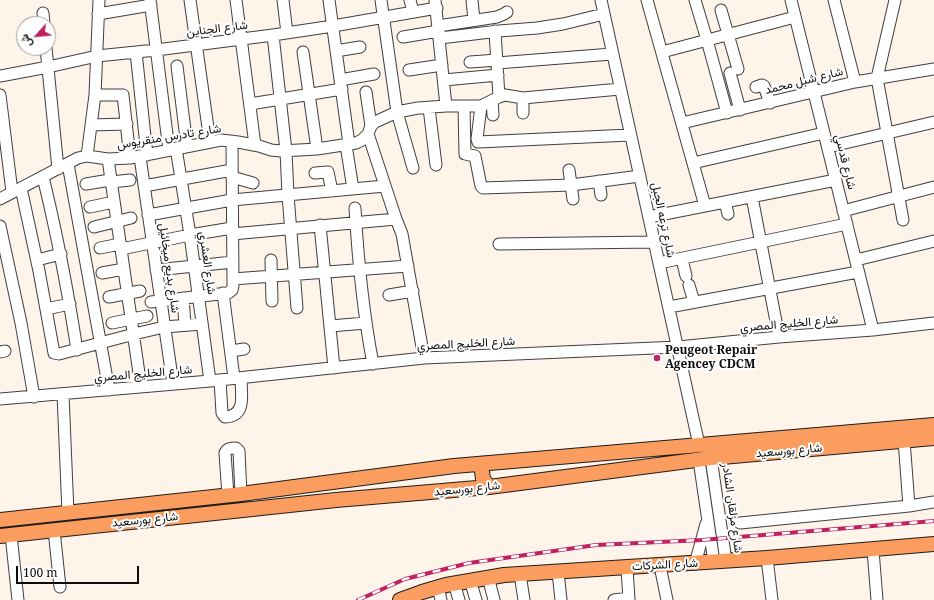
<!DOCTYPE html>
<html>
<head>
<meta charset="utf-8">
<style>
  body { margin:0 }
  #map { position:relative; width:934px; height:600px; overflow:hidden; background:#fff4ea; font-family:"Noto Serif",Vazirmatn,serif }
  canvas { display:block }
  .north { position:absolute; left:16px; top:16px; width:40px; height:40px; box-sizing:border-box; background:#fff; border:1px solid #9e9e9e; border-radius:50%; rotate:243deg; font-size:11px; font-weight:700; line-height:16px; text-align:center; color:#0c0c0c }
  .north::after { content:''; display:block; margin:auto; width:14px; height:18px; background:#be2261; clip-path:polygon(50% 0,100% 100%,50% 72%,0 100%) }
  .scale { position:absolute; left:16px; top:566px; width:123px; height:18px; box-sizing:border-box; border:2px solid #0c0c0c; border-top:0; padding-left:5px; font-size:12px; line-height:14px; white-space:nowrap; color:#0c0c0c; -webkit-text-stroke:3px #fff; paint-order:stroke }
</style>
</head>
<body>
<div id="map">
<canvas width="934" height="600"></canvas>
<div class="north">ش</div>
<div class="scale">100 m</div>
</div>
<script>
const ctx = document.querySelector('canvas').getContext('2d');
ctx.lineJoin = 'round';
function stroke(path, color, width, dash) {
  ctx.strokeStyle = color;
  ctx.lineWidth = width;
  ctx.lineCap = dash ? 'butt' : 'round';
  ctx.setLineDash(dash || []);
  ctx.stroke(path);
}
function drawText(font, color, halo, rows, align = 'center') {
  ctx.font = font + ' "Noto Serif",Vazirmatn,serif';
  ctx.lineWidth = 4;
  ctx.setLineDash([]);
  ctx.textBaseline = 'middle';
  ctx.strokeStyle = halo;
  ctx.fillStyle = color;
  for (const [text, x, y, turn = 0] of rows) {
    ctx.save();
    ctx.translate(x, y);
    ctx.rotate((+turn || 0) * Math.PI / 180);
    ctx.textAlign = isNaN(turn) ? turn : align;
    if (halo) ctx.strokeText(text, 0, 0);
    ctx.fillText(text, 0, 0);
    ctx.restore();
  }
}
const minor = new Path2D(`
  M150,0L169,150
  M190,0L210,142
  M236,0L255,145
  M283,0L287,33
  M329,0L349,144
  M381,0L397,112L413,168
  M410,0L413,12
  M435,0L446,106
  M472,0L474,20
  M601,0L699,445
  M647,0L705,206
  M695,0L707,40L727,113
  M791,0L873,330
  M834,0L855,82
  M895,0L877,78L903,220
  M721,10L738,69
  M43,13L44,24
  M98,14L151,5
  M438,26L497,17L504,14L507,12
  M495,31L499,97
  M273,35L286,151L288,195L297,308
  M403,37L439,31
  M440,38L499,31L537,28L563,24L604,14
  M46,48L58,169
  M336,51L360,47
  M136,52L147,155
  M303,52L317,149
  M662,52L795,17
  M470,62L497,60
  M497,63L612,54
  M177,66L187,146
  M409,70L442,65
  M730,73L740,110
  M0,76L48,67L97,56L156,50L273,35L333,26L437,8
  M340,80L374,74
  M444,80L498,75
  M756,87L762,85L764,86L770,103
  M366,92L371,126
  M0,95L12,192
  M95,95H123L130,158
  M523,98V113
  M492,101L493,115
  M250,104L342,89
  M464,106L465,154L475,156L481,186L483,188L571,185L640,176
  M481,106L477,139L478,142L630,135
  M429,108L436,165
  M682,123L855,82L934,69
  M91,125L127,124
  M368,134L396,219L402,234L424,358
  M346,145L353,189
  M828,147L934,122
  M176,148L190,235L210,381
  M87,156L95,95L99,0
  M140,157L173,384
  M108,159L141,387
  M693,163L824,133
  M68,164L109,390
  M569,170L573,199
  M315,173L328,172L332,191
  M43,177C57,234 68,292 77,350
  M232,177L253,183
  M599,181L601,195
  M111,182L130,180
  M86,184L110,180
  M144,186L232,170
  M21,188L39,271L54,353L59,354L134,334L164,327L202,324
  M752,197L779,337
  M0,199L78,158L87,156L108,159L130,158L221,140L238,142L259,146L271,150L281,151L317,149L356,143L362,140L368,134L371,126L375,122L397,112L418,108L446,106H481L499,97L505,95L523,98L620,89
  M725,202L728,214
  M90,207L114,202
  M355,208C358,260 363,312 373,364
  M843,211L934,187
  M148,215L232,200L385,186
  M649,217L836,180
  M320,225L334,368
  M0,226L21,323L34,397
  M94,227L131,218
  M232,234L396,219
  M499,244L654,242
  M100,248L120,244
  M121,249L190,235L232,228
  M682,259L686,276
  M37,260L61,254
  M271,260L272,301
  M856,260L934,241
  M659,263L847,224
  M156,270L233,262
  M102,273L124,269
  M233,279L408,266
  M689,285L694,302
  M223,293L234,378
  M389,295L413,291
  M109,297L140,291
  M183,298L185,325
  M151,302L228,293L232,290L233,286L232,141
  M669,307L858,272
  M46,309L70,304
  M112,323L147,316
  M330,326L366,323
  M231,351L244,349
  M0,352L5,351
  M220,380L222,413L225,417C247,416 241,394 241,378
  M63,394L68,513
  M0,399L210,381L424,358L678,347L779,337L873,330L934,323
  M904,440L909,506
  M711,458L726,561
  M699,460L714,562
  M228,496L225,453C227,448 231,448 236,448L239,451L241,494
  M740,523L909,506L934,502
  M54,530L60,587
  M11,535L18,600
  M873,550L877,600
  M767,558L772,600
  M695,564L706,524
  M660,566L667,600
  M627,568L629,600
  M558,572L561,600
  M520,574L524,600
  M488,577L494,600
  M470,580L476,600
  M454,583L459,600
  M438,587L441,600
  M614,600L629,598`);
const major = new Path2D(`
  M481,464L483,479L489,487
  M0,520L241,494L454,466L934,425
  M0,536L336,500L489,487L711,458L934,438
  M400,600L422,592L446,585L504,575L767,558L934,544`);
stroke(minor, '#3f3f3f', 13);
stroke(major, '#1d1d1d', 16);
stroke(minor, '#fff', 11);
stroke(major, '#fb9d5f', 14);
const rail = new Path2D(`
  M358,600L405,579L469,563L596,545L702,540L934,521`);
stroke(rail, '#be2261', 4);
stroke(rail, '#fff', 2.5, [8]);
for (const [x, y, r, color] of [
  [657,358,4,"#be2261"]
]) {
  const dot = new Path2D();
  dot.arc(x, y, r, 0, 2 * Math.PI);
  ctx.fillStyle = color;
  ctx.fill(dot);
  stroke(dot, '#fff', 1.5);
}
drawText('12px', '#0c0c0c', '#fff', [
  ["شارع الجناين",217,29,-7],
  ["شارع شبل محمد",804,81,-14],
  ["شارع تادرس منقريوس",169,137,-9],
  ["شارع قدسي",845,162,76],
  ["شارع ترعه الجبل",663,220,78],
  ["شارع العشري",207,263,82],
  ["شارع بديع ميخائيل",169,268,82],
  ["شارع الخليج المصري",789,324,-5],
  ["شارع الخليج المصري",466,344,-3],
  ["شارع الخليج المصري",143,374,-5],
  ["شارع بورسعيد",789,451,-5],
  ["شارع بورسعيد",467,489,-6],
  ["شارع مزلقان الشادر",732,508,82],
  ["شارع بورسعيد",145,520,-6],
  ["شارع الشركات",665,565,-3]
]);
drawText('bold 12px', '#0c0c0c', '#fff', [
  ["Peugeot Repair",665,351],
  ["Agencey CDCM",665,365]
], 'left');
</script>
</body>
</html>
